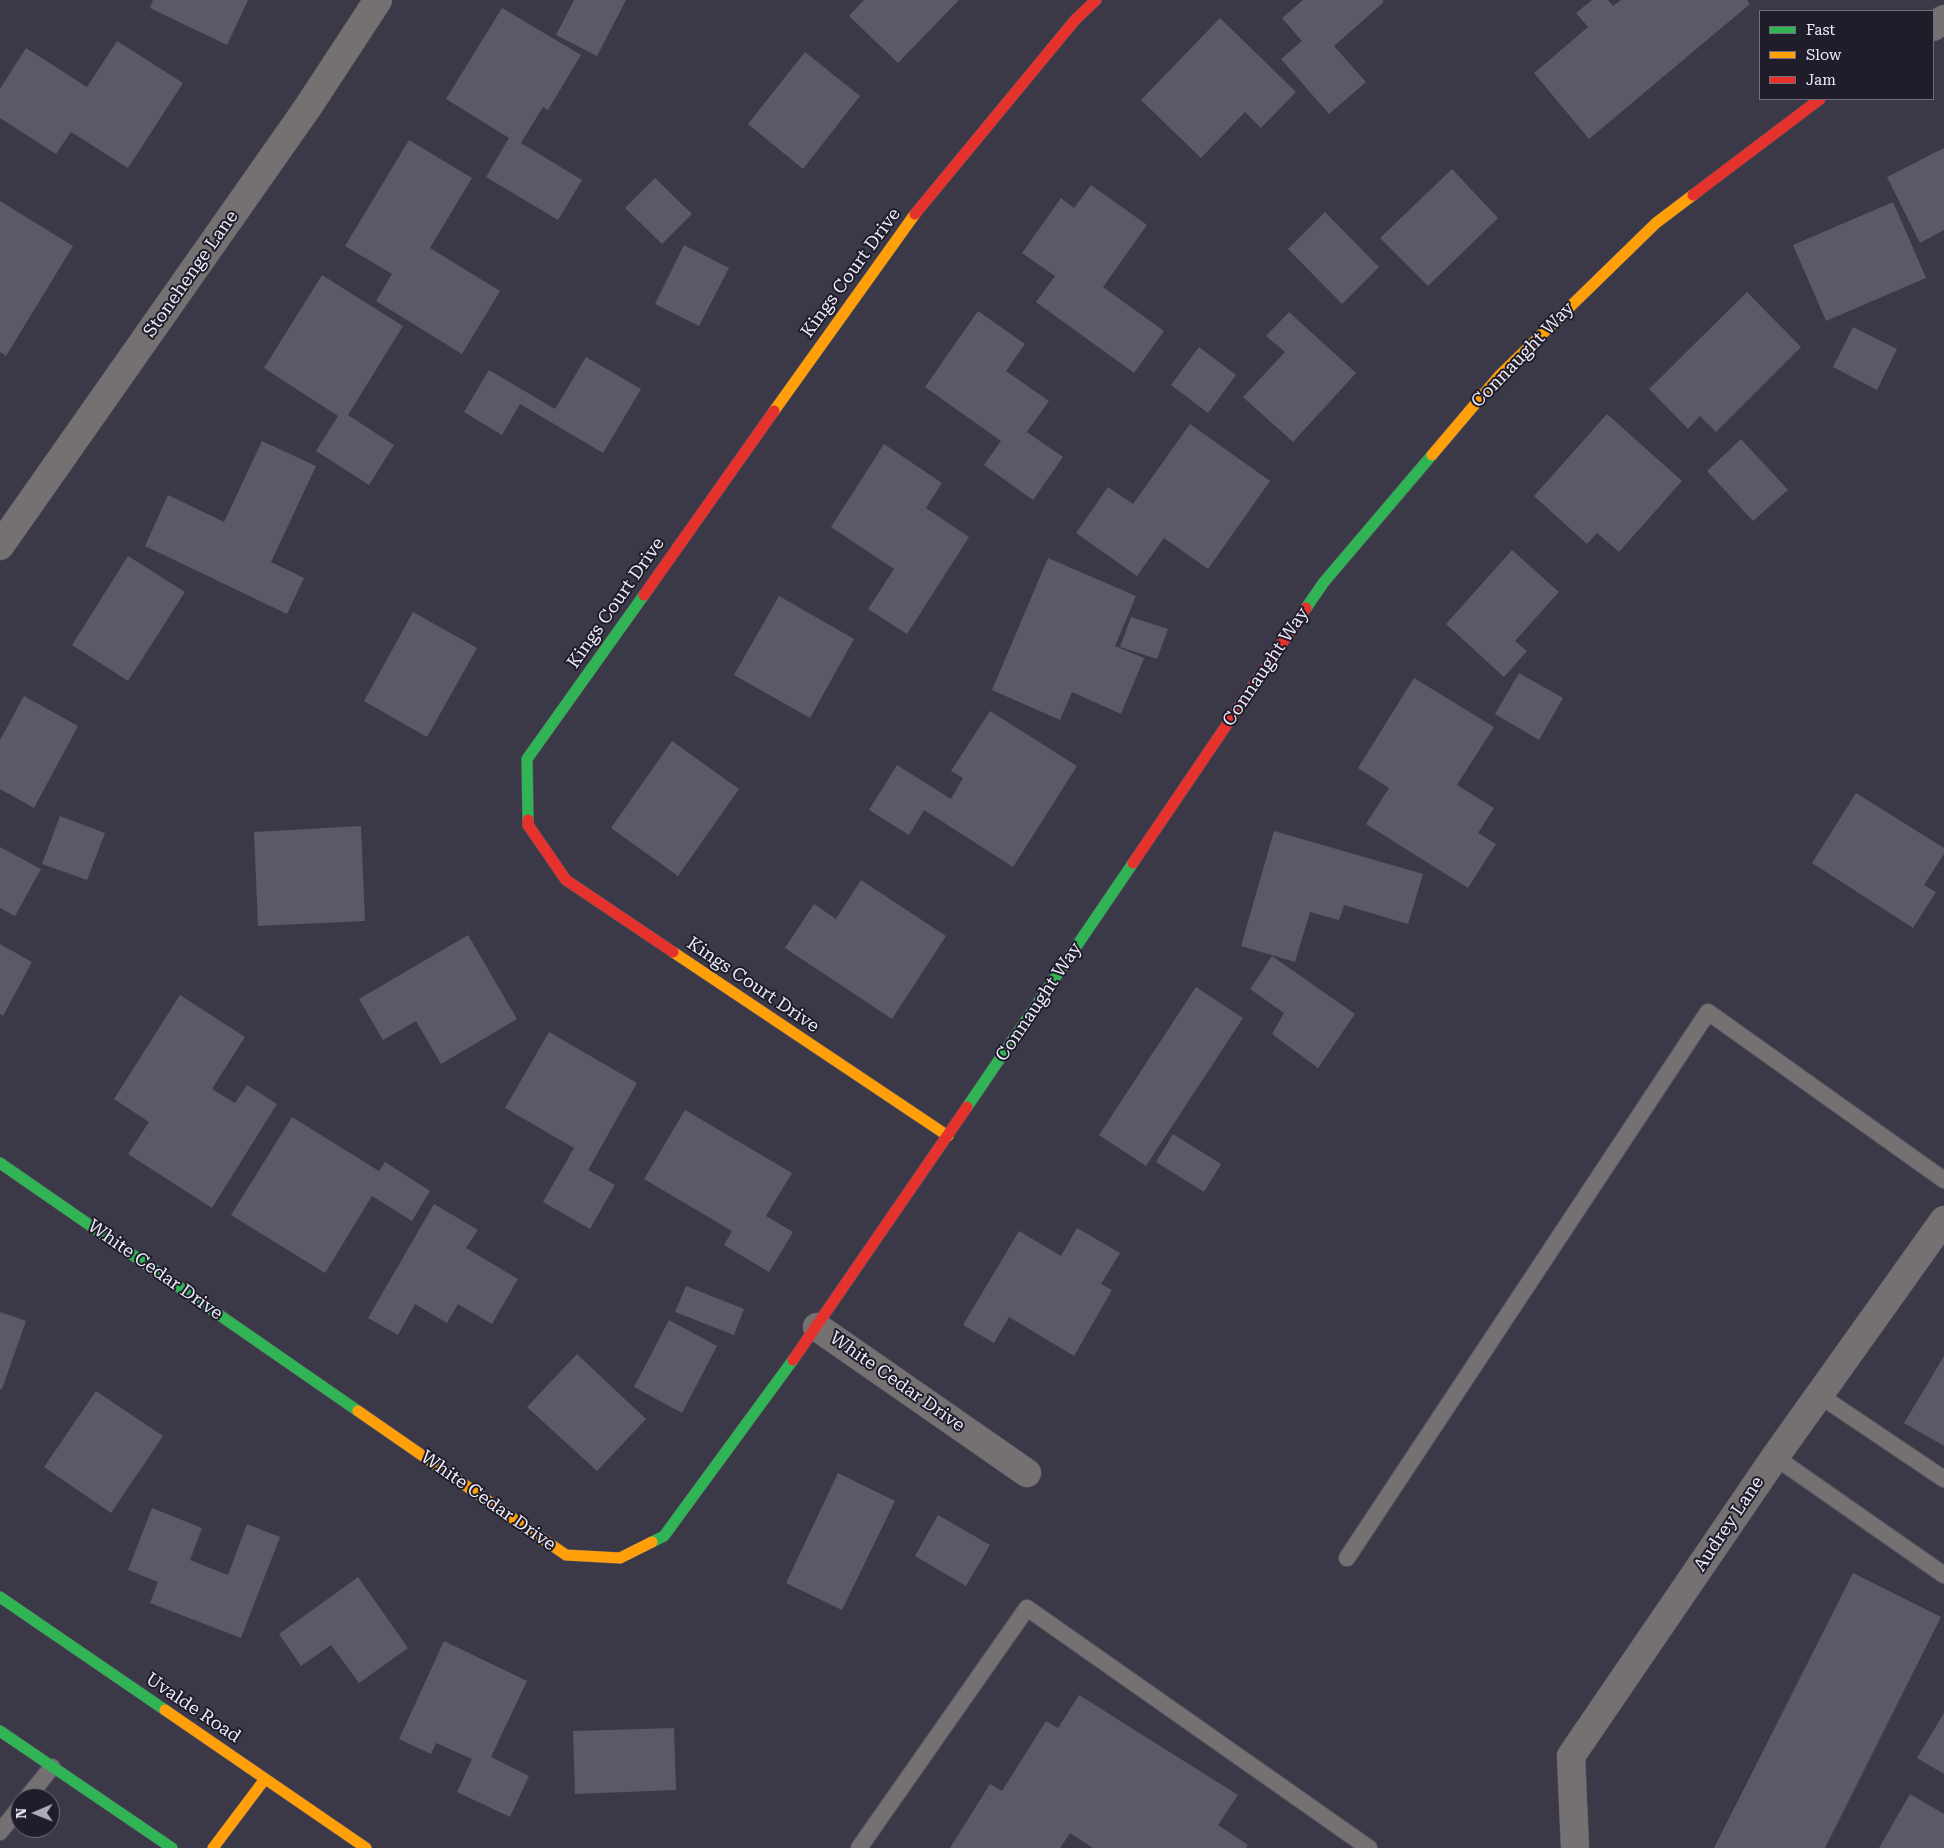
<!DOCTYPE html>
<html>
<head>
<meta charset="utf-8">
<style>
  body { margin:0 }
  #map { position:relative; width:1944px; height:1848px; overflow:hidden; background:#3b3947; font-family:"Roboto Serif",serif }
  canvas { display:block }
  .legend { position:absolute; left:1759px; top:10px; width:175px; height:90px; box-sizing:border-box; background:#1f1d29; border:1px solid #716f7d; margin:0; padding:6px 9px; list-style:none; font-size:15px; color:#eceafb }
  .legend li { display:flex; align-items:center; gap:10px; height:25px }
  .legend b { width:25px; border:1px solid #716f7d }
  .north { position:absolute; left:10px; top:1788px; width:50px; height:50px; box-sizing:border-box; background:#1f1d29; border:1px solid #716f7d; border-radius:50%; rotate:269deg; font-size:14px; font-weight:700; line-height:20px; text-align:center; color:#eceafb }
  .north::after { content:''; display:block; margin:auto; width:18px; height:22px; background:#aeacbc; clip-path:polygon(50% 0,100% 100%,50% 72%,0 100%) }
</style>
</head>
<body>
<div id="map">
<canvas width="1944" height="1848"></canvas>
<ul class="legend">
<li><b style="height:6px;background:#30b455"></b>Fast</li>
<li><b style="height:6px;background:#ff9f0a"></b>Slow</li>
<li><b style="height:6px;background:#e5322d"></b>Jam</li>
</ul>
<div class="north">N</div>
</div>
<script>
const ctx = document.querySelector('canvas').getContext('2d');
ctx.lineJoin = 'round';
function paint(path, color) {
  ctx.fillStyle = color;
  ctx.fill(path, 'evenodd');
}
function stroke(path, color, width, dash) {
  ctx.strokeStyle = color;
  ctx.lineWidth = width;
  ctx.lineCap = dash ? 'butt' : 'round';
  ctx.setLineDash(dash || []);
  ctx.stroke(path);
}
function drawText(font, color, halo, rows, align = 'center') {
  ctx.font = font + ' "Roboto Serif",serif';
  ctx.lineWidth = 4;
  ctx.setLineDash([]);
  ctx.textBaseline = 'middle';
  ctx.strokeStyle = halo;
  ctx.fillStyle = color;
  for (const [text, x, y, turn = 0] of rows) {
    ctx.save();
    ctx.translate(x, y);
    ctx.rotate((+turn || 0) * Math.PI / 180);
    ctx.textAlign = isNaN(turn) ? turn : align;
    if (halo) ctx.strokeText(text, 0, 0);
    ctx.fillText(text, 0, 0);
    ctx.restore();
  }
}
paint(new Path2D(`
  M153,0H248L227,45L150,8Z
  M574,0H626L597,56L556,35Z
  M864,0H959L898,63L849,16Z
  M1303,0H1382L1384,2L1334,46L1366,82L1329,114L1281,59L1302,41L1282,18Z
  M1592,0H1608L1613,6L1621,0H1747L1750,4L1589,139L1534,73L1588,27L1576,13Z
  M502,8L581,55L548,110L543,107L521,143L582,180L558,220L486,177L509,138L446,99Z
  M1220,18L1296,92L1261,128L1245,112L1201,158L1141,100Z
  M117,41L183,83L128,168L71,132L56,154L0,118V89L26,48L87,87Z
  M805,52L860,96L803,169L748,124Z
  M409,140L472,178L430,248L500,291L462,354L376,301L392,274L345,246Z
  M1944,148V230L1920,243L1887,177Z
  M1452,169L1498,218L1428,286L1380,238Z
  M655,178L692,214L662,244L625,208Z
  M1091,185L1147,225L1103,287L1164,331L1134,373L1036,302L1055,276L1022,253L1061,198L1074,208Z
  M0,201L73,246L6,356L0,352Z
  M1893,202L1926,278L1826,321L1793,245Z
  M1325,212L1379,267L1342,304L1288,249Z
  M684,245L729,268L699,326L655,304Z
  M322,275L403,326L348,415L394,445L369,485L316,451L338,416L264,368Z
  M1747,292L1801,347L1716,432L1700,416L1688,429L1649,389Z
  M978,311L1025,344L1006,371L1049,401L1027,432L1063,457L1033,500L984,465L1001,441L925,387Z
  M1289,312L1356,373L1293,442L1243,397L1285,352L1266,336Z
  M1853,327L1897,349L1877,390L1833,367Z
  M1199,347L1236,375L1208,413L1171,385Z
  M586,357L641,389L603,453L520,404L502,435L464,412L489,370L555,409Z
  M1607,414L1682,481L1619,552L1597,533L1587,544L1534,496Z
  M1190,424L1270,481L1208,569L1164,538L1137,576L1076,533L1108,487L1133,504Z
  M1741,439L1788,490L1753,521L1707,471Z
  M262,441L316,466L271,562L304,578L287,614L145,546L168,495L224,522Z
  M884,444L942,483L926,508L969,537L907,634L868,609L894,569L831,527Z
  M1512,550L1559,592L1515,641L1527,651L1504,677L1446,624Z
  M128,556L185,592L128,681L72,645Z
  M1048,558L1136,596L1115,646L1144,658L1121,714L1072,692L1060,720L992,690Z
  M779,596L854,639L810,718L734,675Z
  M413,612L477,648L427,737L364,701Z
  M1131,617L1168,629L1157,659L1120,647Z
  M1519,673L1563,698L1539,740L1495,714Z
  M1414,678L1494,727L1457,785L1494,808L1478,833L1496,844L1468,888L1366,824L1389,788L1358,768Z
  M24,696L78,726L34,808L0,789V740Z
  M990,711L1077,766L1013,867L924,810L909,835L869,810L897,765L951,799L963,778L951,771Z
  M672,741L739,789L678,876L611,828Z
  M1856,793L1944,848V854L1924,885L1936,892L1913,928L1812,863Z
  M60,816L105,833L87,880L42,864Z
  M361,826L365,921L258,926L254,832Z
  M1274,831L1423,874L1408,924L1344,905L1339,920L1310,912L1295,962L1241,946Z
  M0,847L41,869L15,916L0,908Z
  M861,880L946,936L892,1019L785,948L814,904L836,919Z
  M468,935L517,1019L441,1064L416,1021L383,1040L359,999Z
  M0,944L32,962L3,1016L0,1014Z
  M1272,956L1355,1014L1318,1068L1272,1034L1284,1013L1250,989Z
  M1196,987L1243,1018L1146,1166L1099,1135Z
  M180,995L245,1037L212,1089L235,1103L247,1085L277,1104L212,1208L128,1154L149,1122L114,1099Z
  M549,1032L637,1083L588,1170L615,1185L590,1229L543,1202L574,1148L505,1108Z
  M685,1110L792,1173L766,1216L793,1232L769,1272L724,1245L732,1231L644,1179Z
  M292,1117L379,1171L385,1162L430,1191L412,1221L372,1196L325,1273L231,1215Z
  M1173,1134L1221,1164L1204,1192L1156,1162Z
  M434,1204L478,1230L466,1248L518,1279L492,1324L458,1304L447,1323L415,1304L398,1335L368,1318Z
  M1077,1228L1120,1253L1101,1284L1112,1290L1074,1356L1009,1317L994,1343L963,1325L1019,1231L1061,1256Z
  M686,1286L744,1309L734,1335L675,1312Z
  M0,1312L26,1321L2,1389H0Z
  M669,1320L717,1346L682,1413L634,1387Z
  M577,1354L646,1419L597,1471L527,1407Z
  M1944,1356V1446L1904,1423Z
  M96,1391L163,1436L111,1513L44,1467Z
  M838,1473L895,1501L842,1610L786,1583Z
  M152,1508L202,1528L190,1560L228,1575L247,1524L280,1537L241,1638L150,1603L158,1582L128,1570Z
  M938,1515L990,1545L966,1586L915,1556Z
  M1853,1573L1941,1617L1825,1848H1714Z
  M358,1577L408,1648L359,1683L331,1645L301,1666L279,1634Z
  M444,1641L527,1681L491,1757L529,1776L510,1817L457,1792L472,1759L436,1743L431,1754L399,1739Z
  M1079,1695L1238,1795L1218,1825L1248,1845L1246,1848H1093L1070,1833L1060,1848H950L990,1784L1002,1791L1046,1721L1058,1728Z
  M1944,1713V1774L1917,1758Z
  M674,1728L676,1790L575,1794L573,1731Z
  M1910,1794L1944,1814V1848H1879Z`), '#5a5965');
const lane = new Path2D(`
  M1819,1395L1944,1479
  M1775,1457L1944,1575
  M1347,1558L1708,1012L1944,1180
  M27,1798L52,1767
  M0,1832L20,1807
  M859,1848L1027,1608L1369,1848`);
const street = new Path2D(`
  M1933,27L1944,19
  M0,546L308,107L378,0
  M817,1327L1027,1473
  M1575,1848L1571,1756L1775,1457L1944,1220`);
const fast = new Path2D(`
  M1306,608L1324,582L1432,455
  M528,820L527,759L644,595
  M967,1107L1133,863
  M0,1163L358,1411
  M652,1542L664,1536L793,1360
  M0,1597L165,1710
  M0,1731L172,1848`);
const slow = new Path2D(`
  M774,411L915,214
  M1432,455L1499,376L1656,223L1693,195
  M673,952L948,1136
  M358,1411L566,1555L620,1558L652,1542
  M165,1710L366,1848
  M213,1848L265,1779`);
const jam = new Path2D(`
  M1693,195L1820,99
  M915,214L1075,20L1096,0
  M644,595L774,411
  M528,820V825L566,880L673,952
  M1133,863L1306,608
  M793,1360L967,1107`);
stroke(lane, '#585663', 18);
stroke(street, '#585663', 29);
stroke(fast, '#585663', 12);
stroke(slow, '#585663', 12);
stroke(jam, '#585663', 12);
stroke(lane, '#757172', 16);
stroke(street, '#757172', 28);
stroke(fast, '#30b455', 11);
stroke(slow, '#ff9f0a', 11);
stroke(jam, '#e5322d', 11);
drawText('18px', '#eceafb', '#1f1d29', [
  ["Kings Court Drive",851,273,-54],
  ["Stonehenge Lane",191,274,-55],
  ["Connaught Way",1523,355,-46],
  ["Kings Court Drive",616,603,-55],
  ["Connaught Way",1266,667,-56],
  ["Kings Court Drive",753,985,34],
  ["Connaught Way",1039,1002,-56],
  ["White Cedar Drive",155,1270,35],
  ["White Cedar Drive",897,1382,35],
  ["White Cedar Drive",488,1501,35],
  ["Audrey Lane",1729,1524,-56],
  ["Uvalde Road",193,1708,34]
]);
</script>
</body>
</html>
